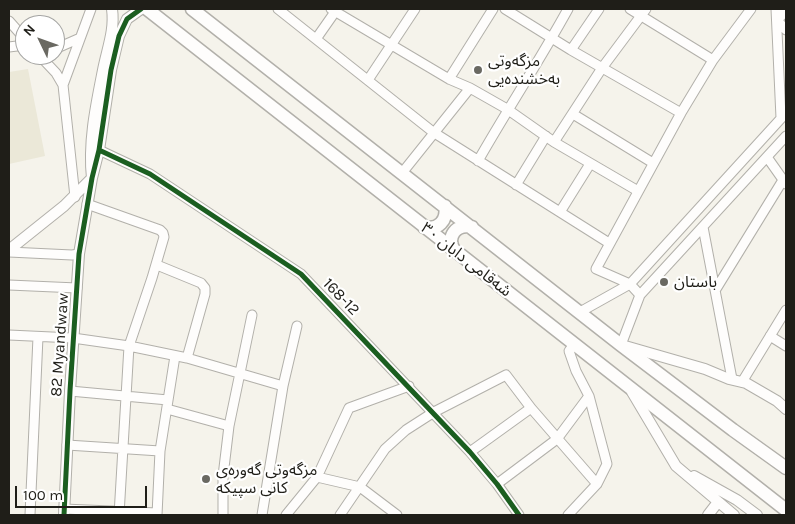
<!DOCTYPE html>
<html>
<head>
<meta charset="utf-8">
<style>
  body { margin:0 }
  #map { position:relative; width:795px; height:524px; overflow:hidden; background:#f5f3eb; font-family:Karla,sans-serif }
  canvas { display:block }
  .frame { position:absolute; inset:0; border:10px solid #1f1e18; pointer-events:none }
  .north { position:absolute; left:15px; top:15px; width:50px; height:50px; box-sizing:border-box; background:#fff; border:1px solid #a5a5a3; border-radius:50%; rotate:312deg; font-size:14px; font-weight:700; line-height:20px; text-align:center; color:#1f1e18 }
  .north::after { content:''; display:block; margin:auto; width:18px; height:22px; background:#6a6962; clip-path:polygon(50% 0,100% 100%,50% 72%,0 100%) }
  .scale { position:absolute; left:15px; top:486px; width:132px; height:22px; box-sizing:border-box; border:2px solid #1f1e18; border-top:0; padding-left:6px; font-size:15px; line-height:18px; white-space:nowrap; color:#1f1e18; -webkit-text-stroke:4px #fff; paint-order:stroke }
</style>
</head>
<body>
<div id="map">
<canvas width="795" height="524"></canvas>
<div class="frame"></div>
<div class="north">N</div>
<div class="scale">100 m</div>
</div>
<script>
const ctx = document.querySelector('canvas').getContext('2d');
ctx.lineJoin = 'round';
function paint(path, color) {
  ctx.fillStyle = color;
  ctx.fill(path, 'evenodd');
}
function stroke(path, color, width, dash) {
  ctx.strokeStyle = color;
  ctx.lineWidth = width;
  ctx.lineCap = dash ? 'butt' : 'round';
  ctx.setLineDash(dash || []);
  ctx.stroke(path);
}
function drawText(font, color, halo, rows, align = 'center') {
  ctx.font = font + ' Karla,"Noto Sans Arabic",sans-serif';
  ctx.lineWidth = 4.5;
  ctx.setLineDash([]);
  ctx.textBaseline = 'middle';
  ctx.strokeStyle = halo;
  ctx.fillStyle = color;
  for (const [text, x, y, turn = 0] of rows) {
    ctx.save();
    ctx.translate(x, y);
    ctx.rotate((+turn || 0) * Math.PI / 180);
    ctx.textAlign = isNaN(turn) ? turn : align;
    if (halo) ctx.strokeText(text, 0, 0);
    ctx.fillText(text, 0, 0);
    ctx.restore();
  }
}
paint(new Path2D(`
  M28,69L45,156L9,164V72Z`), '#ebe8d8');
const minor = new Path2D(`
  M278,9L433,132L609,243
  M331,9L449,79L470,88L507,109L554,142L638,191
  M505,9L571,50L681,113
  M630,9L713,60
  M776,9L781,118
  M777,20L786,30
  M777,20L786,11
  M9,21L25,39
  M316,39L337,9
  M9,47L25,45
  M55,49L80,38
  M571,50L599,9
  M39,55L56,73L63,85
  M449,79L493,9
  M368,80L415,9
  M573,114L653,163
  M554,142L602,68L646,9
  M99,150L150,174L301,274L470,452L497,484L519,515
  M767,157L786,184
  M478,161C507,110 540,60 568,9
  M402,173L470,88
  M516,185L546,136
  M75,197L63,85L91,9
  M87,204L160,230L163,233L164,237L152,278L129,346L119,515
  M560,212L590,164
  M703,227L732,379
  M9,252L72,255L79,254
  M157,265L201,283L205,288V294L187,358
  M9,285L77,288
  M716,289L783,180
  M640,295L630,284L596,269L681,113L713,60L751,9
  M580,312L630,284L786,113
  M9,335L73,338L129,346L187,358L283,386
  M770,336L786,346
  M621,345L640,295L786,136
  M742,382L786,310
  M70,391L168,400
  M167,409L229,426
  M67,445L160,451
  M470,452L531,408
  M317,477L360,487L397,515
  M497,484L557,439L589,396L576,371L569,351L574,345
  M64,509L157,513
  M30,515L38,337
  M157,515L160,451L175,356
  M223,515V476L229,426L252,315
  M262,515L283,386L297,326
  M286,515L317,477L349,408L409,386
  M340,515L385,449L406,430L434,412L506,375L531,408L597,484
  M568,515L597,484L607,464L589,396`);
const tertiary = new Path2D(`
  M9,250L64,206L92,178C88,142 96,105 103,70C107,49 115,30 112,9
  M625,346L705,369L729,379L746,383L777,401L786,409
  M632,392L676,466L734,515
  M694,476L737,500L757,515
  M64,515L70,391L79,254L92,178L99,150L111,70L119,36L127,19L141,9
  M708,515L718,502`);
const primary = new Path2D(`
  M147,9L786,510
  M192,9L621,345L733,430L786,468
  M424,227C438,231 448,220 445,206
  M454,250C446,237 456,223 472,227`);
stroke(minor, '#b2b0aa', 11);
stroke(tertiary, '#b2b0aa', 12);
stroke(primary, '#b2b0aa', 15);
stroke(minor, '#fefdfc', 9);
stroke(tertiary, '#fefdfc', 10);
stroke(primary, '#fefdfc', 12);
stroke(new Path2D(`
  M99,150L150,174L301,274L470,452L497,484L519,515
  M64,515L70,391L79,254L92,178L99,150L111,70L119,36L127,19L141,9`), '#1b5e20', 5);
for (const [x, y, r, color] of [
  [478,70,5,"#6a6962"],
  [664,282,5,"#6a6962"],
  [206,479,5,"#6a6962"]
]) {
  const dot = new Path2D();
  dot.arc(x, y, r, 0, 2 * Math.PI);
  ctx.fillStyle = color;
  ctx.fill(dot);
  stroke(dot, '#fff', 2);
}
drawText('16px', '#1f1e18', '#fff', [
  ["مزگەوتی",488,61],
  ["بەخشندەیی",488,79],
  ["باستان",674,282],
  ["مزگەوتی گەورەی",216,470],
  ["کانی سپیکە",216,488]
], 'left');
drawText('16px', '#1f1e18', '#fff', [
  ["شەقامی دابان ٣٠",466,260,38],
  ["168-12",341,297,46],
  ["82 Myandwaw",60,345,-86]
]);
</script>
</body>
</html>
